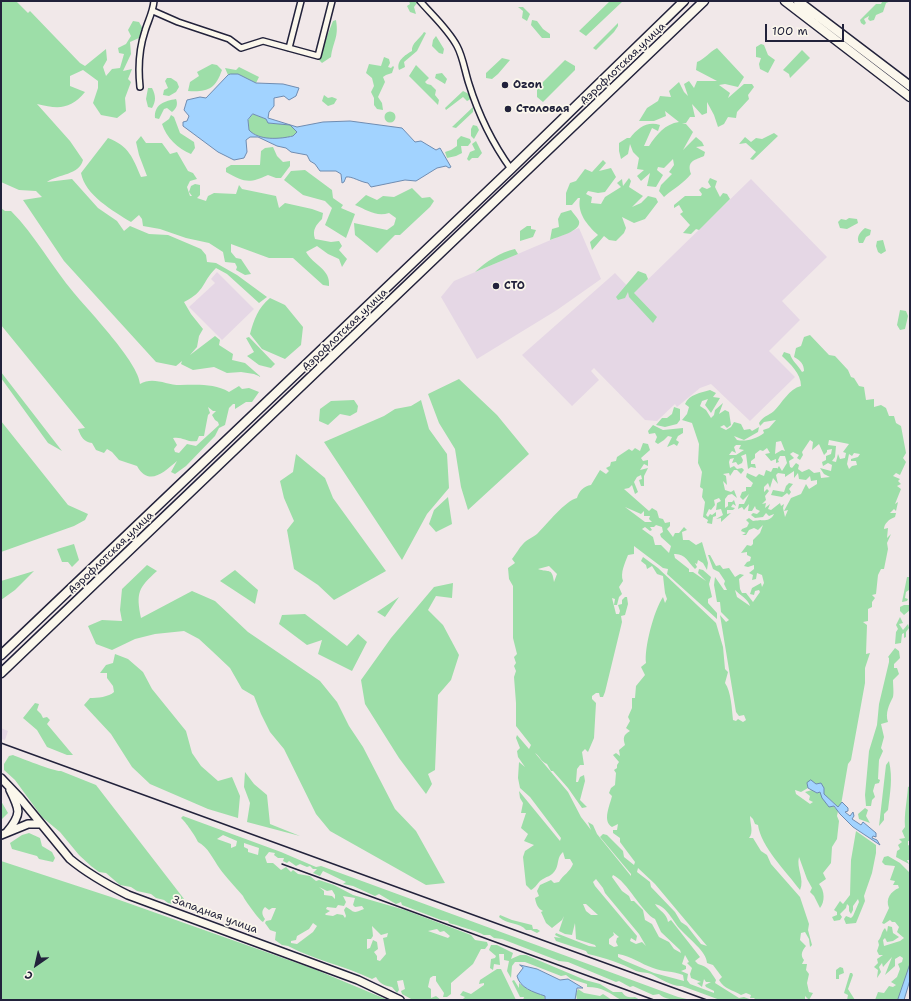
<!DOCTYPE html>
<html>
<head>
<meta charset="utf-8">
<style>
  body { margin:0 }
  #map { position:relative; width:911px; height:1001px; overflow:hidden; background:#f1e8e9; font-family:"Shantell Sans",sans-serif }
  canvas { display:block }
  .frame { position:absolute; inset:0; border:2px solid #22223b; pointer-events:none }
  .north { position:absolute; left:16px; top:945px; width:40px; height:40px; -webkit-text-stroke:3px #fbf7ec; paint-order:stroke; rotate:214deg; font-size:11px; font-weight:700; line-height:16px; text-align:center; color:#22223b }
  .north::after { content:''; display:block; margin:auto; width:14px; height:18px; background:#22223b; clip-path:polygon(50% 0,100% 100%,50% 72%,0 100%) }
  .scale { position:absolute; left:765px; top:24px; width:79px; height:18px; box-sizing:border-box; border:2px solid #22223b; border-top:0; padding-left:5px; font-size:12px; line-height:14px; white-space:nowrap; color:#22223b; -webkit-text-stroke:3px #fbf7ec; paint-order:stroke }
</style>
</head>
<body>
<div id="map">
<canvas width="911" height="1001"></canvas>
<div class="frame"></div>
<div class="north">С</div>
<div class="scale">100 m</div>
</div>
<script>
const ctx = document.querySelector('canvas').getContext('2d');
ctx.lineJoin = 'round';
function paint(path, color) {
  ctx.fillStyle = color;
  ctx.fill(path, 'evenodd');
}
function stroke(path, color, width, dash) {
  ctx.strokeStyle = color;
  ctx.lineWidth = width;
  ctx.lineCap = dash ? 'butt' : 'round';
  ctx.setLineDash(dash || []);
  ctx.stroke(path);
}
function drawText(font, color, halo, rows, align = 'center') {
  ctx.font = font + ' "Shantell Sans",sans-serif';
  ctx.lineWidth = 3.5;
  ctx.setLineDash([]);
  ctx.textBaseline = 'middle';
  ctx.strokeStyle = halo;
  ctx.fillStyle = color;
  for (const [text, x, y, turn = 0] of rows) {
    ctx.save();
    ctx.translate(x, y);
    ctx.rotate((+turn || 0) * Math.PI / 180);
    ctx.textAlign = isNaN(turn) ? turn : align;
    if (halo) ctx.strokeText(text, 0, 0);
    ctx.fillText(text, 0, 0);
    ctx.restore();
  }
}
paint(new Path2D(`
  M751,179L827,257L782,301L800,320L769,351L795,377L750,421L711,384L700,388L677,407L675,404L657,421L645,420L594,368L591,371L599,380L572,406L522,355L615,273L634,293Z
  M579,228L601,279L557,310L477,359L441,297L454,281Z
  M217,272L254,309L222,340L189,307L215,283L211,279Z
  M1,728L8,731L5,740L1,739Z`), '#e5d7e5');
paint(new Path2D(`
  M1,1H16L28,13L30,11L80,63L85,66L106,49L107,60L103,67L106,76L112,69L120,68L124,54L119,53L118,48L126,44L131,36L128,30L133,21L139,22L143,29L139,38L130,42L131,54L123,71L132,69L128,79L131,82L125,98L126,111L117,118L101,115L93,103L98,88V81L83,70L70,76V86L85,92C70,110 58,109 37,104L70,141L83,160C79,175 59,174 47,182L72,179L98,208L117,221L124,231L130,226L149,234L168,235L201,249L206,255L207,262L216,263L237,275L267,297L259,303L227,274L216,268C201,283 206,291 184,302L191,314L203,329L199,336L197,347L190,355L215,336L220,340L219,345L233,354L232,360L245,363L261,377L254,374L241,372L227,373L214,367L193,370L181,364L182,361L176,366L156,362L64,261L23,200L42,197L36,191L19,190L1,182Z
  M409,1H416L417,3L414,7L416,14L410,12L407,6L410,4Z
  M610,1H623L586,36L579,31Z
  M880,1H891L886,3L883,12L876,15L874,20L870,21L868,19L869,16L864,19L866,23L864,25L861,23L860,20L876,4H881L882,2Z
  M518,7H523L530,14L527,21L522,18L523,11Z
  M336,20C339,38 333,41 331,57L322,63L318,59L333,21Z
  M532,20L537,21L543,29L550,34V38H542L531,25Z
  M618,23V26L614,32L596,50L593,48Z
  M424,32L426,33L417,51L404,62L405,67L399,70C396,61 405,55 412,51C411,43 420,39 424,32Z
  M436,36L444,49L443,54L439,53L432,46L433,40Z
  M761,44L764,45L768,55L775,60L768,73L760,69L759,64L761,58L756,57V47Z
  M717,48L744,77L738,87L725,84L719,85L730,93L728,98L744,84H752L754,87L748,95L749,99L737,112L736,118L728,117L724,124L718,127L714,115L707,102V113L702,115L692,104L695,117H690L686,123H682L686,124L693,132L683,150L696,137L702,142L704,146L696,147L705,152L704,156C696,160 686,160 691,174C683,184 674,188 664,197L659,191L661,185L672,174L669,172L674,165L673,159L664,168L658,167L657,170L663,175L656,187L647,186L650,173L641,181L637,176L644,170L637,169L639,158L633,152L630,144L628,154L621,159L619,151V143L627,138H630C638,128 647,121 660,125L658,131L652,128L644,146H649C657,134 665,124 679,122L665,111L666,116L654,121H639L647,108L658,101L660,96L671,97L669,91L679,82L684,92L688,96L684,84L689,81L694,88L697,81H717L696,70L697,62C705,59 709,52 717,48Z
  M802,50L810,58L790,78L789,74L783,70Z
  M384,57L389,59L390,63L388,67L391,68L393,66L394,67L392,73L386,75L383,77L385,82L378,97L382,103L383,110L377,109L374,105V98L371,92L374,86L372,78L366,73L369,64L381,66Z
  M502,58L510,60L498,74L492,79L486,78V73Z
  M565,60L575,66V70L543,102L537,97V88Z
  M212,64L217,65L222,70C215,90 207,92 188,91L190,82L199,76L197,72Z
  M416,65L429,78L425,82L427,84L431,85L436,90L435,95L439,100L438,105L409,76Z
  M239,67L259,77L256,83L238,74L228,75L225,68L236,70Z
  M442,73L447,79L445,84L435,78L436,74Z
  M167,78H171L177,82L179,87L176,92L169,96L163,95L164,90L168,88L165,81Z
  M148,88H152C156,96 156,101 152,108L148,107L146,99Z
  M463,91L469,94L471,99L467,101L463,97L446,110L445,108Z
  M324,95L328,98L332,97L337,99L334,104L328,106L322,101Z
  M176,99C178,104 177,108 172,112L167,108L164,109L159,119L155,118C154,104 165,101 176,99Z
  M473,107V112L456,128L452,127Z
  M384.5 117a5.5 5.5 0 1 1 11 0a5.5 5.5 0 1 1-11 0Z
  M253,114L266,119L269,123L290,125L297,132L293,136C280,139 259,141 249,130L248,120Z
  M171,115L174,117L180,133L194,142L195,148L191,154C178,149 166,137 162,124L169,119Z
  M473,125L477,126L479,130L474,139L471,136V129Z
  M774,133L778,136L753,160L750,159L756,152L746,143L739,144L745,137L751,142L756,138L762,139Z
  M141,136L146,143H162L170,154L177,152L188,171L193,173L197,179L190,181L187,187L190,196H192L189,192L191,186L195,184L200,185V195L197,198L206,201L208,196L214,193L236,194L239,185L242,189L276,196L279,208L285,203L312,209L323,213L322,219C316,225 312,230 315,239L331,242L339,241L342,246L339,250L347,259L342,267L339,259L328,254L317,246L306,252C313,265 331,269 329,286L323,285L293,258H269L231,244V252L236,258L241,259L251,274L245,275L236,270L237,267L235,263L225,262L223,252L209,243L186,238L160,229L143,226L142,219L139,215L131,222C113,211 85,195 81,173L108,138C129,146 133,158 141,177L147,176L139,155L136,142Z
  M461,136L470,139L471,142L468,146H461L462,153L456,156L447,158L445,152L451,150L457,146V140Z
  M476,141L482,153L478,158H472L469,161L467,159L470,152L475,150L472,144Z
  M273,147L277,156L283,162L290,161V166L281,178H276L268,175C249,184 244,182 226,172V168L231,165H260L261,151L265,148Z
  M603,160L606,163L599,171L611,168L616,177L605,192L598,193L588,191L586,194L592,197L591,203L601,204L605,197L621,187L617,183L622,179L623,186L629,178L631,181L629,187L643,196L632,207L641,203L648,196L656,198L658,202L645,219L634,223L622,217L626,228L624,233L616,241L609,240L604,236L592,250L590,242L598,235C587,225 577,213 580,198H578L572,205H566V193L570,183L576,181L585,169L592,172Z
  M305,170L332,190L333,198L343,205L341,208L355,214L346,238L325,225L332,208L325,201L303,195L284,180L291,171Z
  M710,178L717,181L715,187L720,197L723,193L727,194L730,199L699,230L696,229L691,234L683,233L690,225L680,214L683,212L679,205L674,208V205L685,196H701L702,194L699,190L702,187L707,189L711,187L708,182Z
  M412,188L422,198L430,197L434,201L430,207L400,235H395L377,253L355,235L354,223L387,230L394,225L396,218L389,213C376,217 367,210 355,205L366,195L377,200L383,196L394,197Z
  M1,208L5,211H11C35,235 52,267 74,293C89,311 139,363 140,384C153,376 166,385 180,385C196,385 214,383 229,392L239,386L242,389L249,388L259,392L252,402H246L235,409V404H233L229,408L225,425L219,428L215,436L186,466L175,474L171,472L177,461C164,472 149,487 137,466L119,460L112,452L107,449L104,453L96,450L92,443C84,442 81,437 78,429L85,428L1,325ZM208,407L213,411H216L212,415L215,420L218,422L219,425L196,446L187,444L179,453L175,452L174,449L177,445L173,438C182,436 188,443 197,441L199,436H204L208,415L210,413Z
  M571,210C573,213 577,217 579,221C582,231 557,237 550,240L552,229L559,227L558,219L561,213Z
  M849,218L857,219L858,223L847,229L840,228L838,222L841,219L846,220Z
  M527,226H531V229L536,230L533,237L520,241V231Z
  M865,228L871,230L870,235L866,237L863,243H859C856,237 860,232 865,228Z
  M883,240L886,251L881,254L878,252L876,246L877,241Z
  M515,249L518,254L475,272C486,262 500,252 515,249Z
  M638,271L646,274L648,279L634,293L657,317L653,323L629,297L628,292L625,298L618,300L616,297Z
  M270,298L285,305L303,327L301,345L285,359L262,349L250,334C254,319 258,308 270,298Z
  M900,310L906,311L908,316L905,329L900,330L897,325Z
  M810,335L829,355L835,356L848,370L851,377L854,378L859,386L864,387L866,400L874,399V407L881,405L886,408L889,416H894L896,423L901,426L906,453L903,458L906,462L900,475L896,473L893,476L900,479L898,481L901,484L897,486L901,489L895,504L898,502L896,511L894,509L890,513H896L895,517C889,519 884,524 884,529L888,528L887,538L891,534L887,543L888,549L884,569H881L878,575L876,594L872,595L875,598L872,602V607L868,609V621L863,622L867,625L866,654L870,653L865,668V683L851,760L848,764L841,805L838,807L824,794V788L816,784L807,783L808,788L801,792L795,790L796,794L810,804L813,802L809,800L810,796L805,792L812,790L817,793L820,792L838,811L837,816L839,821L837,839L832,847L831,863L823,873L826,879L819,884C825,891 825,902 820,908L814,896L810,892L812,888L807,879L799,857C796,868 805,879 800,890C786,871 761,847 758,825L755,824L753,819L750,816C750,824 754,832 749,838H753L761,851L767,855L771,864L800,897L809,924L808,930L812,945L810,947L809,939L805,932L801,933L800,940L806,946C802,951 800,955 804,960L802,964H807L806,970L809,974L807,983L809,992L813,993L809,1000L805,996V1000H756L754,998H750L751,995L746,993L741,995C733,990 724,989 719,980L722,977L713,965L707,963C707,952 688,938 681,930C672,921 668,907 655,904C659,911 667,913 668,922L671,920L700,957L695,961L698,964C709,967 710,971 716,980L715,983L739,998L744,997L752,1000H720L682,986C673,987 659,978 651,974C647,972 641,973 636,971C621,963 605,958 588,954L586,951L556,941L554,937L561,938L555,935L556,933L589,946L596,947L595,945L576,939L575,923L572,935L565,934L559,931L564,916L562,920L552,928L546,923L541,912L543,911C538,909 536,904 535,898L539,896L537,891L540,885L551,880L554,883L559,882C563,875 570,872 573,864L570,859H565L563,852C557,857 559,863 556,869C552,877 546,876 540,881C537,884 536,887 531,890L526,885L523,857L525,851L534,845L524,841L528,834L521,828L526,813H521L523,803L520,798L519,791L560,841L561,838L530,797L520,788L518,778L519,762L525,767L518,757L517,751L520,748L516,738L517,735L529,749L531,745L516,726V703L514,677L516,671L514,666L516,663L514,657L517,654L513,638V586L509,579L508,568L515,563L512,559C516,554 519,548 523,544C527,539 534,537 538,533C546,525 566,500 577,498C579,491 584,486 591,485L600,470L606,474L609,471L606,468L610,466L611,462L616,461L617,457L629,449L632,451L635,448L640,451L643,443L648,444L650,450L641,458L643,461L648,460V466L644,464L640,470L648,468L644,476V486H641L639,480L642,479L641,475L637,477L634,482L638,492L635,494L632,485L629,488L624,489L649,511L652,508L657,511L659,518L663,519L665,523L670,522V526L667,529L673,537L675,533H679L684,527L687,530L682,532L683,540H689L696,545L702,542L708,563L707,570L703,563L698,560L697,564L695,563L697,567L695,569C688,562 685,553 674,554L675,558L689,569V572H693L706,581L698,573L699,569L703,570L711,577L709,584L712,597L708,599V603L717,613V619L667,574L668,569L663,568L634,546V554L628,555C625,563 620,573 623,581L619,587L622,594L619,597L617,605H614L615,599L612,598L616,614H619L620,611L618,605L622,604V600L625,597H627L628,604L625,615L621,616L622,622L605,692L603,697H600L599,693H596L592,696V699L596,703L594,738L588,752L585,749L582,752L584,765H580L577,769L576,782H578L580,777L584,775L585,781L580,800L587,807L582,808L568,788L553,771H551L547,764C541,762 540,756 535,753L568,792L581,817L591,830L588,822L593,825L597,834L631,876V874L600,837L603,834L607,835L623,851L624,857L634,865L635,862L620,842V838L613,833V830H617L618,824L612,827C602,821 610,805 612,796L609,793L611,788L615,785L616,773L614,770L617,768V765L619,762L613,755L616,753L620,756L619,750L625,745C623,738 623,735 630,731L626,728L630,721L628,717L632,708V698H635L636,686L645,675L641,667L646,663C644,648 654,610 663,597L665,603L667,599L665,593L663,576L657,574L652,566L647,569L646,565L641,561L643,557L658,568L716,623L723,647L725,669L728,672L725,683C731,691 732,710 733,720L736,721L738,719L743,722L746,720L744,715L739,716L736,712L720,615L726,622L729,620L721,612L720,602H717L714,585L715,577L724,590H727L724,584L725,581L719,572L713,569L708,555H710L716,566L720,565L723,569L729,568L735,577L740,574L744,575L739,579L740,589L742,593H746L753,602L760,592L759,590L755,591L754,595L750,594L752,588L761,583L762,587L764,583L762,575L757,573L756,579L752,580L753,575L749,573L754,569V565L748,567L744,566L747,562L750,561L751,557L747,555V552L741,553L747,545L751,546L753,544V540L760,533L763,525L758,530L754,528L749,530L746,535H742L746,533L741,531L742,529L747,527L749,523L746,520L749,518L753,521C761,519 770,523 774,514L769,516L766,513L763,517L755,518L751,515L753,513L757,514L760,511L756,509L755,506L752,511H748L749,504L744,510L742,507L738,509L739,504H744L749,494L743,500L740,497L742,492L746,491V487H751L753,483L746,477L747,473L756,477L759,474L764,476L766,470L771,472L773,468H777V469L779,466L782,471L787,463L785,456H780L778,460L779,462L776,463V459L771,461L765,454L770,453L767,448L763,451L760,450L755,454V458L751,461V464H755L756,468L751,467L748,469L746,454L741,456L743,460L742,463L738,465L736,462L732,463L734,458L730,459L729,462L730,468L734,466L737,469L742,468L744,470L741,474L737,470H734L730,476L729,473L723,474L726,476L727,485L723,481L725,490L731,492L734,490L737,498L732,494L728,495L725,499V508L728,506V502H732L734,500L736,506L733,504L731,507L735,508L733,510H727V514L731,513L721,522V518L716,519L723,515L721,509L716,510L717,503L721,501L719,498L714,500L715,505L711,510L709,509L706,515L708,517L710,514L712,515L716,512V516L713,517L712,524L707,523L708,520L703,517L705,502L702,497L703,489L700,487L702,472L698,463L699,444L692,423L682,420L687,414L689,407L685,404C689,394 701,393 710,390L716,393L713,397L720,398L711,413L705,405L708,399L702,401L700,406L706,410L711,418L714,415L715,410L723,403L719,414L725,410L729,412L731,425L727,428L724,425L720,427L726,430L731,427L734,422L741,424L744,430L750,429L752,431L759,427L758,432L744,440L734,436L737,440C746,442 756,439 764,433L763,430L769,428L776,420L764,422L760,426L759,423C763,416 768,416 774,411C782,403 789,389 801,386C801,373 790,364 782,356L784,352L790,354C792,361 798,365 802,372L804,371C804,364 800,360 794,357L796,348L801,346L804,337ZM810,440L813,442L812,450L819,444L824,455L827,452V450L832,449L831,454L826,456V460L822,462L823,466L828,463L832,465L831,471L820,468L824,474L830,477L821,478L820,472L814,473L809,469L802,472L798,469L799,465L796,463L792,468L790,467L789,461L794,458L790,454L793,452L799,455L797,458L800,460L803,455L802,452ZM829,440L849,444L843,452L846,453L845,458L840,459L838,454L836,462L832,461L835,457L836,446L828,445ZM781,441L785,451L782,450L775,454L776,442ZM736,445H741L739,449L744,450L736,455H729L732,451L736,453L734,447ZM854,453L860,454L858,457L851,459V461H856L857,465L852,466L849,469L847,464L849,454L852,456ZM794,471V478L798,473L799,479L806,480L810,476L811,481L817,480V484L809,489L806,484L801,494L791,498L784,511L788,510L785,517L783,508L784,504L781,506L780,503L771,510L768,509L770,504L765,508L766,503L762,504L766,500L765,496L769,491L767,489L764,492V487L768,483L770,488L773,478L778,484L776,475L778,473L785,474V477ZM625,507L641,514L644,511V516H650L649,519L652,522H645ZM656,525L662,527L663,532L660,534L661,537L671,546L669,553L661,545H655L653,537L642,529L645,527L650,531L652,530L650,527H654ZM549,566L557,574L554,582C552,567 549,573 538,569ZM735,590C740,595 748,599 750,606L737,597ZM638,868L655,884L707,946L701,944L687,926L681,922L675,912L651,887L650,882L637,872ZM613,875C627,881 643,914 655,919L661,932L680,950L681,953L674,949L669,942L659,937L652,924L645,920L643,910L634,901H631L629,896L622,891L612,877ZM596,879L603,888L605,893L639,934L646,946L642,942L636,944L630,941L631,938L636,941L637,936L595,886L593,882ZM583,904H586L598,915H591L586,911ZM613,932L619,937L617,938L616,942L618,946L614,947L609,944V939L614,935ZM618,954C631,956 641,964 653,968C663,972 673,971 683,975L684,981L654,973L623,960L618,957ZM685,955L689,962L687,963L692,968L690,974L691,978L701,982L697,983L702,987L704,979L706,982H711L705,985L706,987L714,991V993L690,984L687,980L688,974L681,971L686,969V966L682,964Z
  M249,337L275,364L271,368L259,365L247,356L254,352L246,338Z
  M1,372L62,451L48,443L1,378Z
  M459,379L497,415L529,454L468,510L461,487L455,449L439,423L428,394Z
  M354,400L358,406L357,412L350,416L340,414L328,425L319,421L320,409L331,401Z
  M421,400L429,429L447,454L449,488L427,514L402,560L324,442L384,416L395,409L411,406Z
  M674,407L680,409V420L677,424L665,427L656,425L662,418H667L672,414Z
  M1,421L68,505L88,514L85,520L74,526L1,552Z
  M653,425L663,430L683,428V433L678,436L676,440L679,442L677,446L674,444L667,447L672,437L668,436L664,440L658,444L655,442L657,437L655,433L649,434L648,431Z
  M296,454L325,478L333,498L386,571L334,600L318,585L294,569L287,530L294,521L284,498L280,481L293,472Z
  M789,483L793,484L789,489L791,492L789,495L787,493L782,497L771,495L773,490L784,492L786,486Z
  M448,497L452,524L436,532L429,524L434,510Z
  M74,544L79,560L72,567L68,562H62L57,549Z
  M147,565L157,571C138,588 136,593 141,618L192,591L215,601L248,632L320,681L337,702L349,726L363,747L395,809L416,831L445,883L426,885L330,831L316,814L284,749L270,732L261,714L254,696L242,689L230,668L212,651L199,639L184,631L155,634L135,639L112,650L96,644L88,626L102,620L122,621L120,610L122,589Z
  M235,570L258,590L255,604L220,581Z
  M34,571L15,590L1,600V581Z
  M907,577H910V592L909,590L906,592L905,598L908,599L907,601L902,602Z
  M453,583L452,598L436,596L428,610L443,625L459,655L451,680L438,695L435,770L428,774L432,784L426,794L399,758L365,704L361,680L391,638L434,587Z
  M399,597L385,617L377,612Z
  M904,605H910V610L904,615L900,611V607Z
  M305,614L347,646L358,634L367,642L352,671L318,654L322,640L307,645L279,624L282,615Z
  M900,617L903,623L899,624L903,630L908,624L909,628L906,632V637L904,638V633L902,634L901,643L895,644L896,632L898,629L896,625Z
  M895,648L899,651L900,658L894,664V668H897L899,674L893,680C893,685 894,693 893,697C889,705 885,713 888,722L881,724L884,737L881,748L883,751L879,760L878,779L880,780L879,783L875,784L873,791L875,797L872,800L871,806H866L865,795L869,751L877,725L879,704L889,662V658L888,657Z
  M115,654L128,659L143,672L152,689L186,731L192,753L201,766L218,781L232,777L240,796L238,818L208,809L150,784L132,767L111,734L84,705L90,698C97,698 109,697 114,692L113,686L107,678V673H100L106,665L113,663Z
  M35,703L39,704L37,710L41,714L43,718L47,717L50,720L47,724L73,755H67L47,747L37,730L23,718Z
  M13,755C20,758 56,772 61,771L96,785L191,908L168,903L164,900L156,898L151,894L137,891L131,887L120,885L106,873L99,872L91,866L79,855L60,832L42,817L15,780L4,770V764L9,756Z
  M889,761C893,779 890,792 888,810L884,814V820L879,826L886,765Z
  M245,772L254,784L267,795L270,824L300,836L247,822L250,803L244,787Z
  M910,786V841H908V845L910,846V860H907L909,864L896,857L897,851L900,849L898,845L902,842L899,839L905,838L902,831L905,827C904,814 907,801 908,787Z
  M1,801L8,813L1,820Z
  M865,808L868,810L866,816L870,823L859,819L858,814Z
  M183,816L281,852L316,867L321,866L678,997L691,1000C680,1000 666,1001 659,994L653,995L633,986L630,987L619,981L616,982L568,962L559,961L502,939L494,938L490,935H484C480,932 456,925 449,923L448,921L441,920L402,905L401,902L396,904L379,894L375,896L353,886L343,884L346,882L323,871L320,876L313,873L317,869H313L310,866L307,867L300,864L296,866L289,861L287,863L283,861L284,858H278L274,855L275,853L269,852L265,857L267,863H273L281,870L286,867L291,872L293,870L298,874L310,876L316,881L319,880L334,885L353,895L405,910L471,935L475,940L487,942L488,945L485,949H481L473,964L451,983V994L447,997H443L444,993L436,981V976H433L430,978L428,987L431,989V998L436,996L441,1000H413L402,994L401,991L405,989L403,980L397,981L399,990L397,993L392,987C385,986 380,984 376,977L372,979C345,966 315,960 288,946L282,945L275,940L276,932L270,930L265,923L266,921L271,920L276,908H272L269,910L265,907C261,911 262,915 265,919L263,922C260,921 244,899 243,896C236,888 226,877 220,869C213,859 208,847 198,842C196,837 185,821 181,818ZM223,835L237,841L236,846L231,848V844L217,839ZM244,843L259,848L258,855L248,852V849L244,847ZM319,887L327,891L332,890L335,895V899L332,896L324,895V891ZM343,896L355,898L353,905L355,907L362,906L364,909C352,914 355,912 346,907L344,910L346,916L345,918L343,915L337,914L333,916L326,915L325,914L330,911L326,909L327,907L336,908L338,905L344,906L346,902ZM313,923L317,926L313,932L297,944L291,943V941L296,940L297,936L309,929ZM372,926L381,935L388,933L387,937L383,938L386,954L380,961L377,960V956L374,952L378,949L377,942L373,940L370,948L367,949V939H371L373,936ZM437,929L440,932L444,931L450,936L448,938L428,931Z
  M856,831L876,845V853L872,873L864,896L865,901L856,923L846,924L844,919L846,916L851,918L853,916L859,902L858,899L853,906V910L851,914L849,911V906L847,904L846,908L840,914L842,917L840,920L834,921L832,917L837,915V912L834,910L840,901L843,904L850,895L851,860Z
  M29,833L40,838L42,846L52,852L55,858L53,862L39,859L37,856L12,849L10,843L22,835Z
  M888,856L900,863L910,873V964L898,1000H875L878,992L884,993L889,986L893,987L896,985L891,982L897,977L900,969L898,964L902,962L903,958L900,956L895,959V966L885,975L892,957L883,967L882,963L879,967L881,972L877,978L878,970L874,967L878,963L877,959L883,955H879L877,951L879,945L878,941C882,937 881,932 885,928L887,932L888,926L892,927L893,933L899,937L893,941L887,942L885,938L883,940L884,946L900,941L904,938L897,932L899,927L895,922H892L890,920L884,924L882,923L889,908C885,899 891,891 899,888L898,885H893L895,881L890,880L895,866L885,865L882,862L884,857Z
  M1,861L111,897L314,969L388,1000H1Z
  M500,915L512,920L532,925L533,929H537L540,931L537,933L531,930H526C520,922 507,925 499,917Z
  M491,945H497L513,953L511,959L520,955H526L585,980L600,984L613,992H622C625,997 630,998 635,997L640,1000H621C609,993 603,987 587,987V984L571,979L566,975L561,976L525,962H515L512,966L511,978L507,971L509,961L504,960V954H499L500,965L494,964L493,970L490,968L491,959L495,958L496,956L489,950Z
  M840,967L843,968L844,973L839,975V979H836V970Z
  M497,969H501L516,1000H462L465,997L460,995L463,991L471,994L484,985V983L479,984L480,980Z
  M850,973H852L853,975L848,989L855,1000H847L848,995L844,993Z
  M514,980L519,988V983L527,989L545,996L544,1000H523L524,997H520L512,981Z
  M578,989L584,993L600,996L603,994L612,1000H577L576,994Z`), '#9ddea8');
const water = new Path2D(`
  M231,74H238L256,83L283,84L299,88L296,96L289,100L284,96L274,98V106L269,112L268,118L297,127L323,122L350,121L402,128L415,142L421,141L436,150L440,148L451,167L449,168L446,166L437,168L416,181L405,180L371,187L368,183C360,182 352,176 346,177L344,182L342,183L341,174L336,171H320L315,164L310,161L307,155L291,152L286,148L277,146L258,137H250L246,140L247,152L244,158L234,160L218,152L183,126V122L187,121L189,116L184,110L187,100L200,97L206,98L228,75ZM253,114L266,119L268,123L290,125L297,132L293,136C280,139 259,141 249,130L248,120Z
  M811,780L816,784L821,783L824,788V794L838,807L842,802L848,808V811L845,812L850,816L853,812L854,816L852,819L861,825L863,822L876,833V837L873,836L872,838L877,840L880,845L853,827L840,814L834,806L829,807L822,798L820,792L817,793L808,788L807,783Z
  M910,964V980L904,1000H898Z
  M520,965L537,969L560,980L568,979L583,988H577L575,1000H545V996C533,992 520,988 517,976L523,968Z`);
paint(water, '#a2d3ff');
stroke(water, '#6f8cb1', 1);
const street = new Path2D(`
  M420,1C432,15 448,29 457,46C463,57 465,72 469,84C478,113 493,144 511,169
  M153,11L178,22L229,39L241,48L263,41L318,56L332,1
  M289,48L301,1
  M140,87C138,68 139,49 145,31C148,21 153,12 154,1`);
const secondary = new Path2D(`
  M1,778L20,798L70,859C88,874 108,885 128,895L358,980L400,1000
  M7,832C22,814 20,810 10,790
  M1,835L28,824H41`);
const primary = new Path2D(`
  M785,1L910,97
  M798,1L910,86
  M1,655L511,169L684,1
  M1,673L704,1`);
stroke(street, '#22223b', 8);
stroke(secondary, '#22223b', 10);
stroke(primary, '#22223b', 11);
stroke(street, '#fbf7ec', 5);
stroke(secondary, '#fbf7ec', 7);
stroke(primary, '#fbf7ec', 8);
stroke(new Path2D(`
  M1,743L707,1000
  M282,864L654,1000`), '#22223b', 1.5);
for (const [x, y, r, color] of [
  [505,85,4,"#22223b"],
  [508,109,4,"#22223b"],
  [496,286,4,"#22223b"]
]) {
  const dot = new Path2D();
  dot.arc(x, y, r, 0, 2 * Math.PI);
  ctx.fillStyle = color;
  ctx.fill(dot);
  stroke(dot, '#fbf7ec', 1.5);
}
drawText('11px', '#22223b', '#fbf7ec', [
  ["Аэрофлотская улица",623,64,-44],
  ["Аэрофлотская улица",345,330,-44],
  ["Аэрофлотская улица",111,553,-44],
  ["Западная улица",215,915,20]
]);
drawText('bold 11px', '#22223b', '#fbf7ec', [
  ["Ozon",513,85],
  ["Столовая",516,109],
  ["СТО",504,286]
], 'left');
</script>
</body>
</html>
